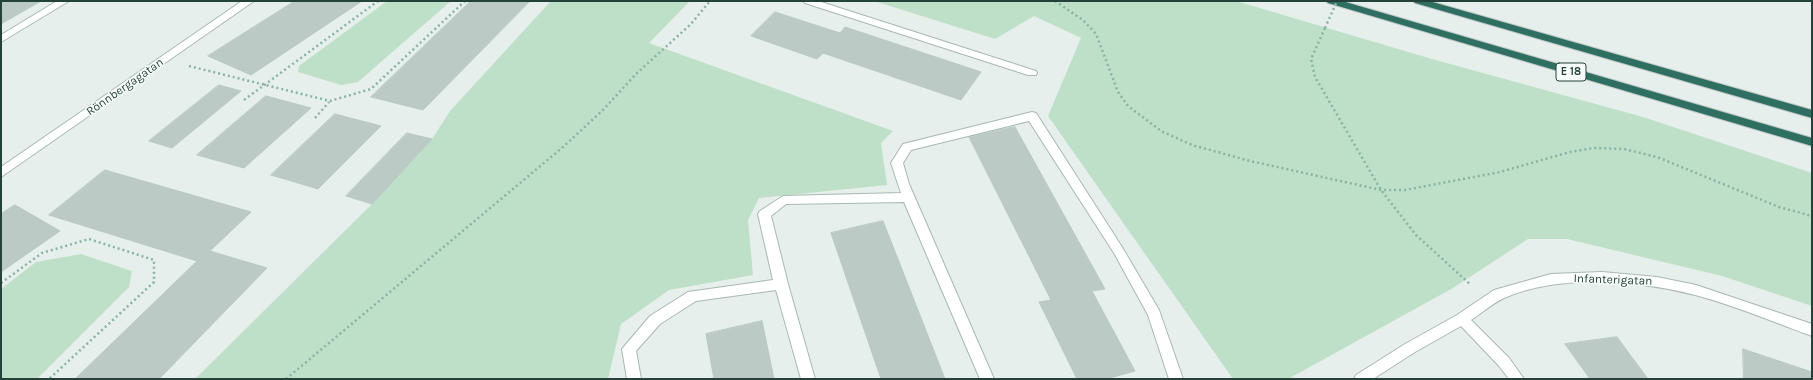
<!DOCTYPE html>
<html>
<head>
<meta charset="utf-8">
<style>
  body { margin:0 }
  #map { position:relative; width:1813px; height:380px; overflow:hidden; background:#e6efeb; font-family:Karla,sans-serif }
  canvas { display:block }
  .frame { position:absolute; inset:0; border:2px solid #24423a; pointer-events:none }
</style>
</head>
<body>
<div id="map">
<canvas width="1813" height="380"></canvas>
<div class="frame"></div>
</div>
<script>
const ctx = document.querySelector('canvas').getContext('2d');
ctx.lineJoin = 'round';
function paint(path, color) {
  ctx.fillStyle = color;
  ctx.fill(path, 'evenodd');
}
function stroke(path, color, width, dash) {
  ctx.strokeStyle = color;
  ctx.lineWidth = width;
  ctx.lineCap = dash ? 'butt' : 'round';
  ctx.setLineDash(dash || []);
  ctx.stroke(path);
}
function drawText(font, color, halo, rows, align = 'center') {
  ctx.font = font + ' Karla,sans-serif';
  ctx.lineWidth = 3;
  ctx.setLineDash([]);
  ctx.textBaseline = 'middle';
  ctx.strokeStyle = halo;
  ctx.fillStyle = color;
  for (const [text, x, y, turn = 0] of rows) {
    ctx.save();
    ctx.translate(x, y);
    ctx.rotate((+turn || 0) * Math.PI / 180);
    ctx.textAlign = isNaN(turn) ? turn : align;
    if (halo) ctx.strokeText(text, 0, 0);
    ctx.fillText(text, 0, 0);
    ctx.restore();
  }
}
paint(new Path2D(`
  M387,1H451L358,82L341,85L298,72L299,66Z
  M551,1H690L649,43L893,131L881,143L887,185L759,198L748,220L753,275L669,290L621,324L608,379H195L372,204L432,139L450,111Z
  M874,1H1236L1432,59L1643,117L1812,173V306L1722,276L1567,239H1528L1453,288L1288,379H1233L1048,116L1081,38L1034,16L995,39Z
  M81,254L132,271L129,287L37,379H1V289L36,262Z`), '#bfe0c8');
const building = new Path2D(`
  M1,1H41L1,24Z
  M295,1H362L251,75L208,56Z
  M471,1H530L423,110L371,97Z
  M775,12L840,33L845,27L981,72L961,100L823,53L817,59L751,36Z
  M219,85L241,91L172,148L149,141Z
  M266,96L311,108L244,168L197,155Z
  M335,114L381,126L318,189L271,175Z
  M1015,127L1105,289L1092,291L1135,371L1106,379H1077L1039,302L1051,300L969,137Z
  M407,133L432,139L372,204L346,196Z
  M105,170L251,212L210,251L267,268L159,379H75L197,261L49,215Z
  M15,205L60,231L1,272V214Z
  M883,221L945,379H881L831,233Z
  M762,321L774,379H714L706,334Z
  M1617,337L1648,379H1590L1565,344Z
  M1743,349L1812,372V379H1744Z`);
paint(building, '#bbcac4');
stroke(building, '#b8c9c2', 1);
const minor = new Path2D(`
  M57,1H69L1,42V35Z
  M242,1H254L1,177V167Z
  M803,1H818L1036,71L1037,73L1036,75H1028L805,3Z
  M1032,112L1036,113L1122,247L1159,310L1183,379H1169L1148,315L1114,253L1029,121L911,150L903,163L909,184L994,379H980L904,202L786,204L771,216L788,284L815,379H801L776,290L696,301L660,324L636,351L641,379H627L622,349L650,316L688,292L773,280L758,214L760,211L783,196L901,193L891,163L903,144Z
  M1602,272L1657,277L1696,285L1812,324V336C1773,322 1734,305 1695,295C1636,280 1560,274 1504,298C1493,303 1482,313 1471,320L1509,358L1524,379H1509L1499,366L1461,326L1415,352L1373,379H1354L1356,375L1405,344L1457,315L1494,290L1551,274Z`);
const highway = new Path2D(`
  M1326,1H1342L1812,138V146L1328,3Z
  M1413,1H1429L1812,110V118L1415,3Z`);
stroke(minor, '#a8b8b2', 2);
stroke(highway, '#c2cac8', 2);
stroke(new Path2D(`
  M1055,1L1083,20L1096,34L1118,92L1128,106L1161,131L1192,145L1250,161L1381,190H1405L1500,172L1570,152L1594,148L1624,149L1657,157L1779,207L1812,216
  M1325,28L1311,59L1315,77L1381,190L1416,235L1471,285
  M189,66L330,101L371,89L465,1
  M244,100L378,1
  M315,118L329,102
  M1,283L42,253L89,239L154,260V282L49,379
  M286,379L563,147L603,110L636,74L691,24L710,1`), '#86b3a5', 2.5, [2, 3]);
paint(minor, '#fff');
paint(highway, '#2f6f62');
stroke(new Path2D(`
  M1325,28L1337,1`), '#86b3a5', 2.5, [2, 3]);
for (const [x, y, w] of [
  [1571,72,30]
]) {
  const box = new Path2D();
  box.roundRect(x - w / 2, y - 9, w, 18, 3);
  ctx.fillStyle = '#f7fbf9';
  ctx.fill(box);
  stroke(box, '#24423a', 1);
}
drawText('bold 11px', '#24423a', null, [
  ["E 18",1571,72]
]);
drawText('12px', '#24423a', '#f7fbf9', [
  ["Rönnbergagatan",125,87,-35],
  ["Infanterigatan",1613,280,2]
]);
</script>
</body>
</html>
